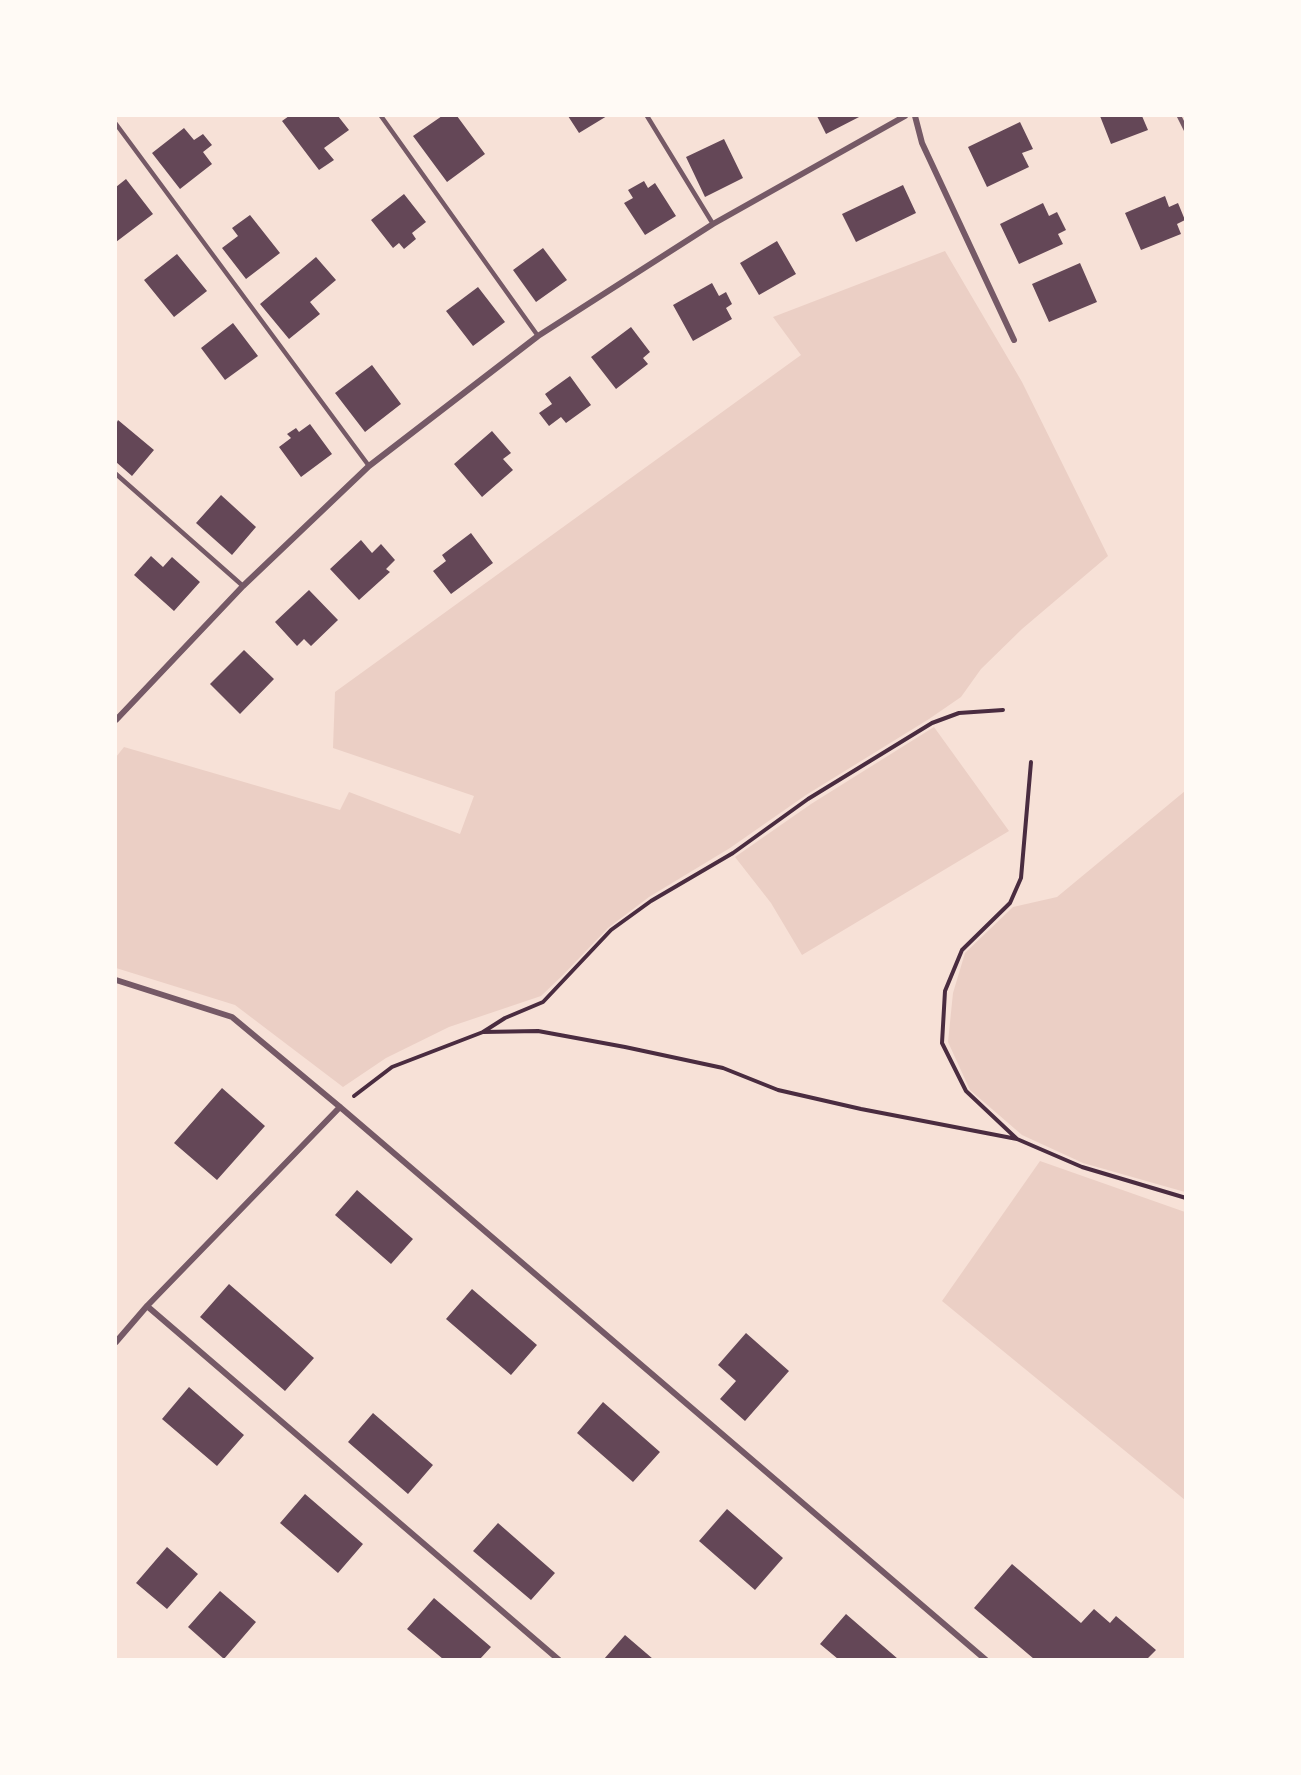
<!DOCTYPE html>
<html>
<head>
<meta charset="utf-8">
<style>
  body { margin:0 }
  #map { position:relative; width:1301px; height:1775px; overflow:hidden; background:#f7e1d7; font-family:"DM Sans",sans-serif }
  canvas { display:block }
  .frame { position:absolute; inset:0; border:117px solid #fffaf5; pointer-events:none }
</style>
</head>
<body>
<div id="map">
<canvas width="1301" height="1775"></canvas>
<div class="frame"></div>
</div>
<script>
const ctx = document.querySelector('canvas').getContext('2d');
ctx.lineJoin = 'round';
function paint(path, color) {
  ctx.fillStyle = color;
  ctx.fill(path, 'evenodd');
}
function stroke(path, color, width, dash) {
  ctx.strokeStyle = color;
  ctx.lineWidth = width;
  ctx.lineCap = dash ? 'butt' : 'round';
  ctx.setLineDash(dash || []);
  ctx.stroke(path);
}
paint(new Path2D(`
  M945,251L1022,382L1108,556L1022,629L981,669L961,697L929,719L806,795L730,848L649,897L608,928L563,975L541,996L449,1027L386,1058L343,1087L235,1005L116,968V757L124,747L340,810L349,792L460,834L474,796L333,748L335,692L801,355L773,317Z
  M934,727L1009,831L802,955L771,903L735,857L811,804Z
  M1185,791V1192L1083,1163L1022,1135L970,1090L948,1042L953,993L965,953L1013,907L1057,897Z
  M1040,1161L1185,1212V1500L942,1301Z`), '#ebcfc5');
paint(new Path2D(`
  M289,116H338L349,130L324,148L334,160L319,170L282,121Z
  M442,116H457L485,154L447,182L413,136Z
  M568,116H607L579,133Z
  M817,116H861L826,134Z
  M1100,116H1142L1148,130L1111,144Z
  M1020,122L1033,149L1022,153L1029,167L987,187L968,147Z
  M184,128L194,140L203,134L212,145L203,152L212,164L180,189L152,153Z
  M724,139L743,178L705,197L686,157Z
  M126,179L153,214L116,242V187Z
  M644,181L648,188L655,183L676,216L645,235L624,203L633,198L628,190Z
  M903,185L916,213L856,242L842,214Z
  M404,194L426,222L412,233L416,239L404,249L399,243L393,248L371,220Z
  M1165,196L1169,207L1178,203L1185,220L1177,224L1181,234L1141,250L1125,213Z
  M1043,203L1049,216L1057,212L1066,230L1058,234L1063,244L1019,264L1000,224Z
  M250,215L280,253L246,279L222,248L238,236L232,228Z
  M777,241L796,274L759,295L740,263Z
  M543,248L567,280L536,302L513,270Z
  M177,254L207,291L174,317L144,280Z
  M316,257L336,280L310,302L320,314L289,339L260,304Z
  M1080,263L1097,302L1049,322L1032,284Z
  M712,283L719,296L726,292L732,304L726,308L732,319L693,341L673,305Z
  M478,287L505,322L473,346L446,311Z
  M233,323L258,356L225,380L201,348Z
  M631,327L650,352L643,358L648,364L616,389L591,357Z
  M372,365L401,404L365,432L335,393Z
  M570,376L591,405L566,423L561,417L549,426L539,413L552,404L545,394Z
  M118,420L154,450L132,476L116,462V424Z
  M310,424L332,454L301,477L279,447L291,438L287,434L296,428L299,432Z
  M492,431L511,453L503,459L513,470L482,497L454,464Z
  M221,495L256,527L232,555L196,523Z
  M471,533L493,563L451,594L433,571L446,561L442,555Z
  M361,540L372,553L381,544L395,560L386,569L390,572L359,600L330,569Z
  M151,556L163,567L172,557L200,582L174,611L134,575Z
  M309,590L338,620L311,646L304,639L297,646L275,622Z
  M244,650L274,679L240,714L210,684Z
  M222,1088L265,1126L217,1180L174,1143Z
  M357,1190L413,1239L391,1264L335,1215Z
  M229,1284L314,1358L285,1391L200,1317Z
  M472,1289L537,1345L511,1375L446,1319Z
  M746,1333L789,1371L745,1421L720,1399L736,1381L718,1365Z
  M189,1387L244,1435L217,1466L162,1419Z
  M603,1402L660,1452L633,1482L577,1433Z
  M373,1413L433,1465L408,1494L348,1442Z
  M305,1494L363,1544L338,1573L280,1523Z
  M727,1509L783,1558L755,1590L699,1541Z
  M498,1523L555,1573L531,1600L473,1551Z
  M167,1547L198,1574L167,1609L136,1583Z
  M1012,1564L1081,1623L1094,1609L1110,1623L1116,1616L1156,1650L1147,1659H1034L974,1608Z
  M220,1591L256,1622L224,1659L188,1627Z
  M434,1598L491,1647L480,1659H443L407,1629Z
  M846,1614L898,1659H838L820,1644Z
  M625,1635L653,1659H604Z`), '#644757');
stroke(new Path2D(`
  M1031,762L1021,878L1010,903L962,950L945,991L942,1043L966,1091L1017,1139L1082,1167L1186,1198
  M483,1032L505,1018L543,1002L611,930L651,901L733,853L808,799L932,723L959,713L1003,710
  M354,1096L392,1067L483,1032L538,1031L625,1047L723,1068L778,1090L861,1109L1017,1139`), '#4a2c40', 4);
stroke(new Path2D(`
  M381,116L538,336
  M647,116L713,224
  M1179,116L1186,130
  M116,124L369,466
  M116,474L243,586`), '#755966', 4.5);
stroke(new Path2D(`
  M915,116L922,143L1014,340
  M116,720L243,586L369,466L538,336L713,224L905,116
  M116,980L232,1017L340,1107L986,1660
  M147,1306L559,1660
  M116,1342L147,1306L340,1107`), '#755966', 6);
</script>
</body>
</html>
